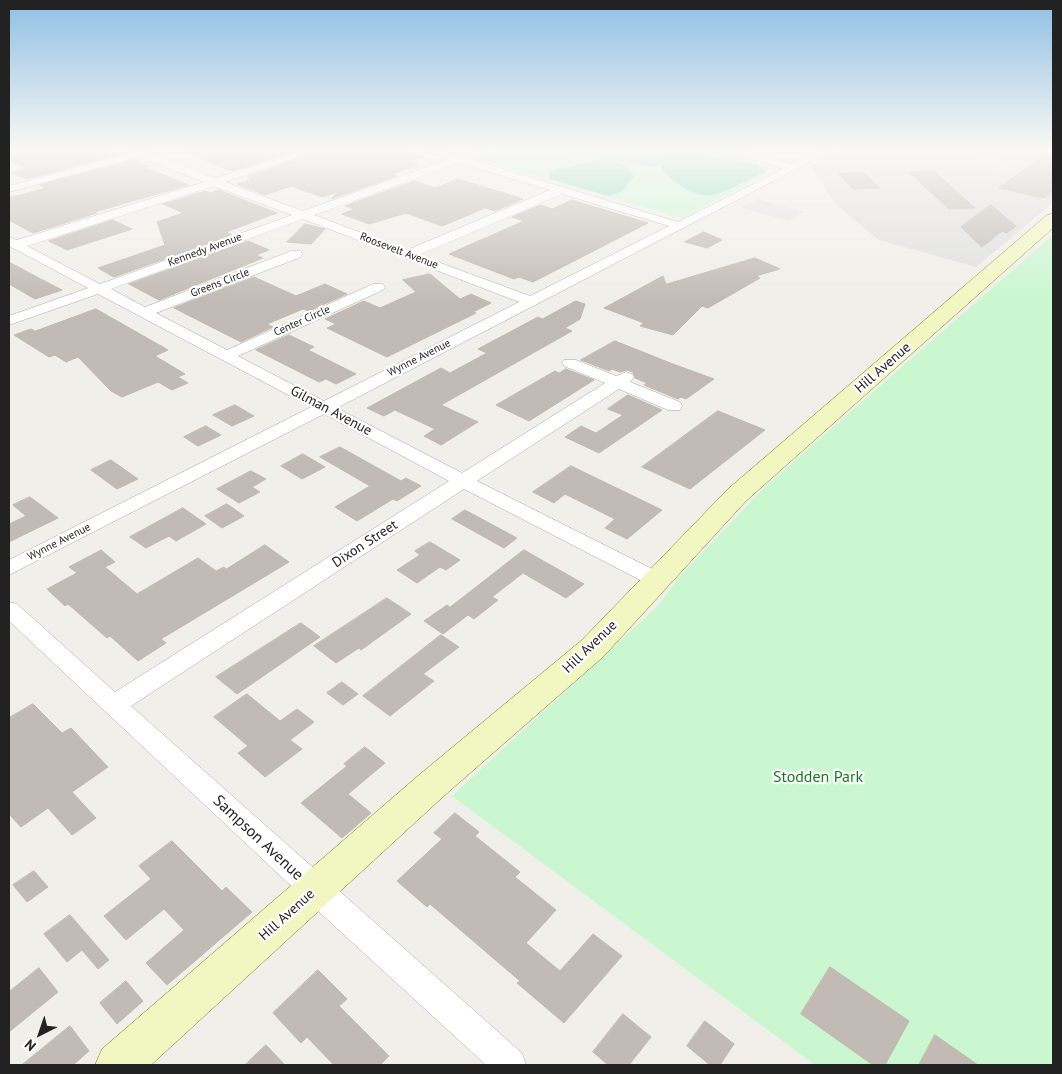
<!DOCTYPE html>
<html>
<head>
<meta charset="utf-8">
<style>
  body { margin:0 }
  #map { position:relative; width:1062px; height:1074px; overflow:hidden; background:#f1efe9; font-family:"PT Sans",sans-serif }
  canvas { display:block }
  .frame { position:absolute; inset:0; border:10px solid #222; pointer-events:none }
  .north { position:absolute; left:15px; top:1009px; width:50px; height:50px; -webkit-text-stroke:4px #fff; paint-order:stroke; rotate:221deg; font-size:14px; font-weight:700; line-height:20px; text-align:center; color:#222 }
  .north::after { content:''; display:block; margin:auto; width:18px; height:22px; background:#222; clip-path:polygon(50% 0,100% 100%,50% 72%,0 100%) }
</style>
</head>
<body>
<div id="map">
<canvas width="1062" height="1074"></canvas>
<div class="frame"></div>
<div class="north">N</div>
</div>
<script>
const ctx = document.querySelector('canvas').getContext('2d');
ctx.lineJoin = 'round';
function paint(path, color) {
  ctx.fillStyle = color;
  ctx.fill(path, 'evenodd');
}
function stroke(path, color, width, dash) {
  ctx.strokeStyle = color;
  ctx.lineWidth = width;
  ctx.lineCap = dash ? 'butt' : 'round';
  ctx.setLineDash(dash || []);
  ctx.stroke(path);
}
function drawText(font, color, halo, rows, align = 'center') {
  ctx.font = font + ' "PT Sans",sans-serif';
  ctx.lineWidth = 4.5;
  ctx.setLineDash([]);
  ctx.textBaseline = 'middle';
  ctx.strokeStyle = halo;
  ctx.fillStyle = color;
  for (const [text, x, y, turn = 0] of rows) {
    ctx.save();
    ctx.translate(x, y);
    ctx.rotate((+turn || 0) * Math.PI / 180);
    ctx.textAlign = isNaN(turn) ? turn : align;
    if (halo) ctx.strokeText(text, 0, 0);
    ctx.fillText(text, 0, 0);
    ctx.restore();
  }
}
paint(new Path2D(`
  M842,149H1053V203L976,267L879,240L835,204L811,166Z`), '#dfdfdf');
paint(new Path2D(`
  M499,149H717L741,155L771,171L682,218L475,158Z
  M1053,235V1065H815L452,796L659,605L678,578L767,485Z`), '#caf7d0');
paint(new Path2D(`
  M571,149H667L669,155L678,151L756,164L766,172C750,178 728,192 712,195C696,198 666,180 660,165L656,167L614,160L628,167L634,177L622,191L609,196L549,179V172L600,159L609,160L573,153Z`), '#8bdcc1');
paint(new Path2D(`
  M986,150L1011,169L1053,178V188L985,170L960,151Z
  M757,199L804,212L788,221L741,208Z`), '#e2e2e2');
const building = new Path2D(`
  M9,149H89L95,152L107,149L119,154L27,179L12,173L28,168L9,160Z
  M179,149H300L232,171Z
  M326,149H398L423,157L409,162L418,165L392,174L397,176L331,199L338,192L322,197L291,186L265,195L237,184L254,179L247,177Z
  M1053,149V191L1044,198L999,188Z
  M134,160L149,166L145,167L189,185L94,212L97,213L33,233L9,220V198L45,188L40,185Z
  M934,171L975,208L949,209L909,172Z
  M865,173L879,188L853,189L839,174Z
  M458,179L523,199L495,211L485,208L442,226L406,213L369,224L342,214L354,209L345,206L414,181L435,188Z
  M219,190L277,213L226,232L232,235L114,277L98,268L165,245L157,222L183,213L163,204L205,191L210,193Z
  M572,200L648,223L533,282L519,277L514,279L449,254L524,221L512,217L540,205L552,209Z
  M991,205L1016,226L1007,233L1002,231L982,247L961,227Z
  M113,220L132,229L67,250L49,241Z
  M305,224L325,229L311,244L287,242Z
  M704,232L722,240L707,248L685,242Z
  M248,241L269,250L256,255L263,258L159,300L129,284Z
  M755,258L780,269L756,276L760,278L708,308L702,306L673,335L640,326L644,323L604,308L663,276L666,284Z
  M9,262L37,277L62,290L35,299L9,284Z
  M430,274L460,299L471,294L491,303L473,312L476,313L387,357L327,328L336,324L325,319L364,301L380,308L416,292L403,280Z
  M254,277L296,296L325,284L347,294L309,311L303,309L267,324L273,327L241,342L174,308Z
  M576,301L585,304L580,319L565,328L572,331L441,405L478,422L441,445L424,436L435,429L395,410L384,416L367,408L441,368L450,373L487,353L478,349L538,317L542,319Z
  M96,309L168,350L155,356L185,374L178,377L188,383L172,390L158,382L122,397L111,391L78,357L66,362L55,355L49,357L14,335L31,329L35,331Z
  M289,335L314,347L308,350L356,374L336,384L326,379L319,382L256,350Z
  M615,341L673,364L714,379L686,399L681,397L678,399L644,385L647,383L635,378L633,372L627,370L620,372L612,369L609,371L581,360Z
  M566,369L594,380L529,421L496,405L555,371L559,373Z
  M628,395L662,410L599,453L565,437L581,426L596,433L623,415L608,409Z
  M235,405L254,416L232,426L213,415Z
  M718,411L765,430L690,489L642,467Z
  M206,426L221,435L198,446L184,437Z
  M340,447L401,481L406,478L421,486L397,501L393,499L357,521L335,507L370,486L320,457Z
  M303,454L325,467L302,479L281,466Z
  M111,460L138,479L117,489L91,470Z
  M571,466L662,510L627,539L605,528L615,519L565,494L554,503L533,492Z
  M251,471L266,479L252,487L260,492L239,503L217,489Z
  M30,497L58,518L9,542V524L26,516L13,505Z
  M227,504L244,516L222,528L205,516Z
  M183,508L206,524L176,541L169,536L146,548L130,537Z
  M465,510L517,538L504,548L452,519Z
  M430,542L460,560L446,570L440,567L417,583L397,570L420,555L415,551Z
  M265,545L289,562L161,639L166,643L138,661L110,636L107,638L68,604L65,606L47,589L77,573L69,567L101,550L115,562L105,567L137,594L198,558L216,571L224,567L226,569Z
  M524,550L584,584L566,598L523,573L492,597L498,600L474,619L468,615L443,634L424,621L447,605L450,607Z
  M387,598L411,614L361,650L359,648L336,663L314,646Z
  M301,623L320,637L237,694L216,677Z
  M441,635L459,647L423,674L434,681L390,716L363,696Z
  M342,682L358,694L343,705L327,693Z
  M247,694L280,721L297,709L314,722L290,740L302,749L265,777L238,753L248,746L214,717Z
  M33,704L62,733L71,728L108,767L72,792L96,818L72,835L48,808L21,827L9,814V718Z
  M365,747L385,763L348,794L371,813L342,838L301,803L347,766L344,764Z
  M455,813L479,832L475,836L520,872L515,877L556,910L526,943L560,971L593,934L622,956L564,1023L517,983L520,981L430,904L427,907L397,881L442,839L434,833Z
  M172,841L222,891L226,887L252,912L167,985L146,963L184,930L164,909L126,940L104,916L151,879L139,866Z
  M34,871L48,887L27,902L13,885Z
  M70,915L109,960L98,969L82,950L67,962L44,934Z
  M830,967L909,1021L885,1065H873L801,1014Z
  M39,968L58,992L9,1032V992Z
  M318,970L347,999L339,1006L389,1056L380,1065H334L307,1037L301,1043L273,1013Z
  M126,981L143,1001L117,1024L100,1003Z
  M623,1014L651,1037L629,1065H608L593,1052Z
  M705,1021L734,1044L720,1065H710L687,1046Z
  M70,1026L89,1051L73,1065H22Z
  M935,1035L978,1065H919Z
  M266,1045L285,1065H245Z`);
paint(building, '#c2bbb5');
stroke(building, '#c2b7ac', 1);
const street = new Path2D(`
  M122,149L146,151L215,178L307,149H324L225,182L303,211L449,159L421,149H438L459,156L476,149H492L470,159L678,222L783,169L722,149H739L791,164L821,149H835L337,408L462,473L605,383L564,366L562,363L564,360H576L616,376L626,372L632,374L634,377L630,382L680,402L682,406L680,410H668L619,389L477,481L662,574L666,579L662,584L655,586L648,584L464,489L131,706L522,1053L526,1065H486L305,899L9,621V602L17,604L115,692L449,481L324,414L9,575V560L311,407L98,294L9,325V316L88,288L9,246V237L17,240L204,182L139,157L9,192V186L129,153ZM459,163L550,190L407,250L314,215ZM214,186L292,215L100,284L27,246ZM562,194L669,226L530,296L419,255ZM303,219L519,302L324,401L238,356L383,290L385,287L383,284H373L227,350L156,313L301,257L302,254L301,251H291L145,307L111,289Z`);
const secondary = new Path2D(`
  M1053,214V228L746,501L604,656L445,795L151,1065H95L102,1049L419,775L582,640L728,489L1047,215Z`);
stroke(street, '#a6a6a6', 1);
stroke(secondary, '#65760b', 1);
paint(street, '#fff');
paint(secondary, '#f2f7c1');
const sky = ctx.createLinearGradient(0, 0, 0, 300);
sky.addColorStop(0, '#90bfe3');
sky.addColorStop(0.5, '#f9f8f5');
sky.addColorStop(1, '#f9f8f500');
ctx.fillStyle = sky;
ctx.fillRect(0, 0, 1062, 300);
drawText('11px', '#222', '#fff', [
  ["Kennedy Avenue",205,250,-20],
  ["Roosevelt Avenue",399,251,21],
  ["Greens Circle",220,283,-21],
  ["Center Circle",302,321,-24],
  ["Wynne Avenue",419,358,-27],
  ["Wynne Avenue",59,542,-27]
]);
drawText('14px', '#222', '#fff', [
  ["Hill Avenue",883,368,-41],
  ["Gilman Avenue",331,411,28],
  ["Dixon Street",365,544,-33],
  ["Hill Avenue",590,647,-44],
  ["Hill Avenue",287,915,-42]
]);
drawText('16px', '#127d20', '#fff', [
  ["Stodden Park",818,777]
]);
drawText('16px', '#222', '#fff', [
  ["Sampson Avenue",258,838,43]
]);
</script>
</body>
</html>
